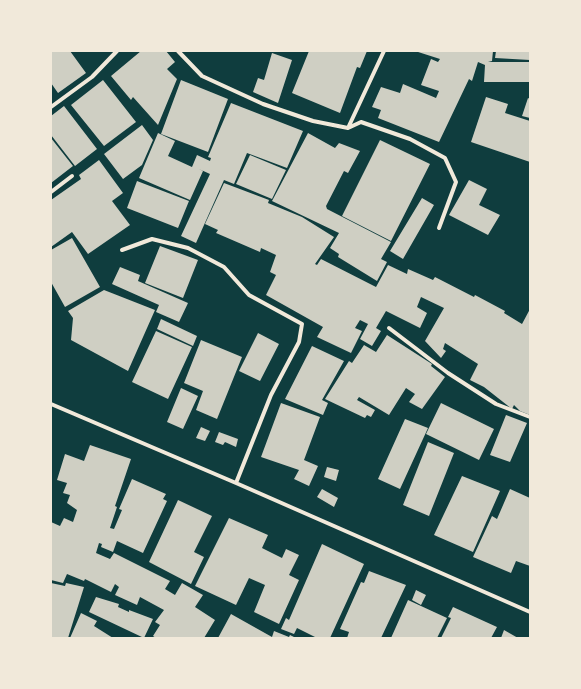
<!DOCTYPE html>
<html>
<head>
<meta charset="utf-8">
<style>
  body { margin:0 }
  #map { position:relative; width:581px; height:689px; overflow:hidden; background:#0f3d3e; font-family:"Nunito Sans",sans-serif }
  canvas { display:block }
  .frame { position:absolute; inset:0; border:52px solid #f1e9da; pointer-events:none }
</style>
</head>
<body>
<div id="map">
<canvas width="581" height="689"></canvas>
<div class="frame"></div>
</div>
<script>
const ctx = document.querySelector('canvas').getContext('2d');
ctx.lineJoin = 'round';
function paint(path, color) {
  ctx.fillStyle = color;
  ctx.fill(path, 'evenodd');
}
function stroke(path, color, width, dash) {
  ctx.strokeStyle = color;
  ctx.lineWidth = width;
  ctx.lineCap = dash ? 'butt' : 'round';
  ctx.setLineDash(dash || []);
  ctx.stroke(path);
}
paint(new Path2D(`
  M51,51H70L86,73L58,93L51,83Z
  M141,51H166L175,62L167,69L177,79L158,125L133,97L131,100L111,76Z
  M309,51H367L360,68L357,67L340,113L292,93Z
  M415,51H493L492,61L488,62H530V82H484L485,65L478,62L472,81L469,79L439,142L378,118L381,110L372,107L381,87L400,93L403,84L436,98L439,91L421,85L431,59L438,62L440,59Z
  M496,51H530V60L495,58Z
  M272,53L292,60L278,103L253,92L258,78L264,80Z
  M103,80L136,122L104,146L71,105Z
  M181,80L228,99L208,152L161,134Z
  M486,97L508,104L505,113L530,121V162L471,142Z
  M528,98L530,99V118L522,116Z
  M231,103L303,131L287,168L247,153L234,184L224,180L196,243L181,236L210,174L199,169L203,171L190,200L139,178L158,133L175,141L168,156L192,167L197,155L210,161L211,158L208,157Z
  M64,106L97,149L75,166L51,135V116Z
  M142,125L153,140L142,165L123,179L104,154Z
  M308,133L335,148L339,143L360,151L348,173L344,171L326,206L327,209L391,242L381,259L387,262L377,281L338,257L339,254L330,248L339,233L272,201Z
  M51,138L73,166L51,183Z
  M380,140L430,164L391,241L342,216Z
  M250,155L286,170L272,199L236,184Z
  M99,160L123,193L112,201L130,225L88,254L72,232L51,247V200L81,179L79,175Z
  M469,180L487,189L479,205L500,215L488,235L449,215Z
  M137,181L189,201L178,228L127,208Z
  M224,183L269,200L268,203L302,217L334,237L315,264L317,265L321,259L376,287L388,265L407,274L408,269L433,280L435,277L474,297L475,295L505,311L504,313L522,324L530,309V415L520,411L514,405L512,409L484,387L470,380L478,364L445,343L443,349L446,351L441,358L425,341L444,308L421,297L417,307L427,313L420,328L386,311L376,328L381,331L372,346L360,339L368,324L360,320L355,328L362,331L351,353L317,337L323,327L266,295L276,275L270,272L276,255L261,248L260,252L216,233L218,230L205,224Z
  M422,198L434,205L403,259L390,251Z
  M72,238L100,287L65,307L51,282V250Z
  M160,246L198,260L183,298L145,283Z
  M120,267L140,275L138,281L188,303L179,322L156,312L159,305L112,284Z
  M104,290L155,310L128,371L71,340L73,318L68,311Z
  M161,319L197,336L193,346L157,329Z
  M156,331L192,347L168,399L132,382Z
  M258,333L279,344L260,381L239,371Z
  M387,335L432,364L431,366L445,377L422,409L409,402L415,394L406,388L389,415L359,397L357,400L375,410L371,417L367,415L365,418L325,399L349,361L352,363L364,345L376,352Z
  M201,340L242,357L217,419L196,410L203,391L184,383Z
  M312,346L344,361L322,400L328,403L323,415L285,399Z
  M181,388L198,396L183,429L167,422Z
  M281,403L320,417L304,460L318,466L309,486L294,479L299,470L261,457Z
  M441,403L494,429L479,460L426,434Z
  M506,415L527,423L510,462L490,455Z
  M405,419L428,428L400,489L378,479Z
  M201,427L210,431L205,441L196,438Z
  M219,432L238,439L236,447L225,442L223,445L215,442Z
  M428,442L454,453L429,516L403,505Z
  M90,445L131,459L115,506L117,507L110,528L114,529L122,510L119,509L132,479L166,494L163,499L167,501L143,553L117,541L113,552L101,547L102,544L99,543L96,553L110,559L114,553L170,581L165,589L175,595L182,583L203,595L195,607L215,620L204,638H156L153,636L160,625L155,622L164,610L140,597L137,605L115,595L119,587L115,584L111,592L85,579L84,581L67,574L63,583L51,580V522L60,526L64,518L73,522L77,510L67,503L70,495L63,493L67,483L57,480L65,454L84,461Z
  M327,467L339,470L336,481L324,477Z
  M462,476L500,491L473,552L434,535Z
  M322,489L338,498L334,507L317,497Z
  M510,489L530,498V566L516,561L511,573L473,557L492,516L497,519Z
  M178,500L212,516L194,552L204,557L191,584L149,562Z
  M229,518L268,535L262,548L282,558L286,549L299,555L289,575L299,580L279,624L254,612L265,585L249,578L236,605L195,586Z
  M322,544L364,564L330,638H317L297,628L294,634L281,629L286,618L289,620Z
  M369,571L406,585L381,638H347L349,632L340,629L361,582L364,583Z
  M51,583L65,586L66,583L84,587L68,638H51Z
  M416,590L426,595L421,605L412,600Z
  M96,597L119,604L118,607L129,612V610L153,619L144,638L89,612Z
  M408,600L447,618L437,638H391Z
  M453,607L497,627L491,638H441L451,618L448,617Z
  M81,613L97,621L94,626L113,638H70Z
  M231,614L272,637L274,631L289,637L290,635L296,638H218Z
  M504,630L518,638H501Z`), '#cfcfc3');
stroke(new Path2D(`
  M178,51L202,76L263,104L313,121L348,128L384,51
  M51,107L92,77L117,51
  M348,128L361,122L410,139L445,158L456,182L439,228
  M51,192L72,176
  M122,250L152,239L188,248L224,267L249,295L302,324L299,342L271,395L236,483
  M389,328L448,373L496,404L530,417
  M51,404L236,483L530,612`), '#f1e9da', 4);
</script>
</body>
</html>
